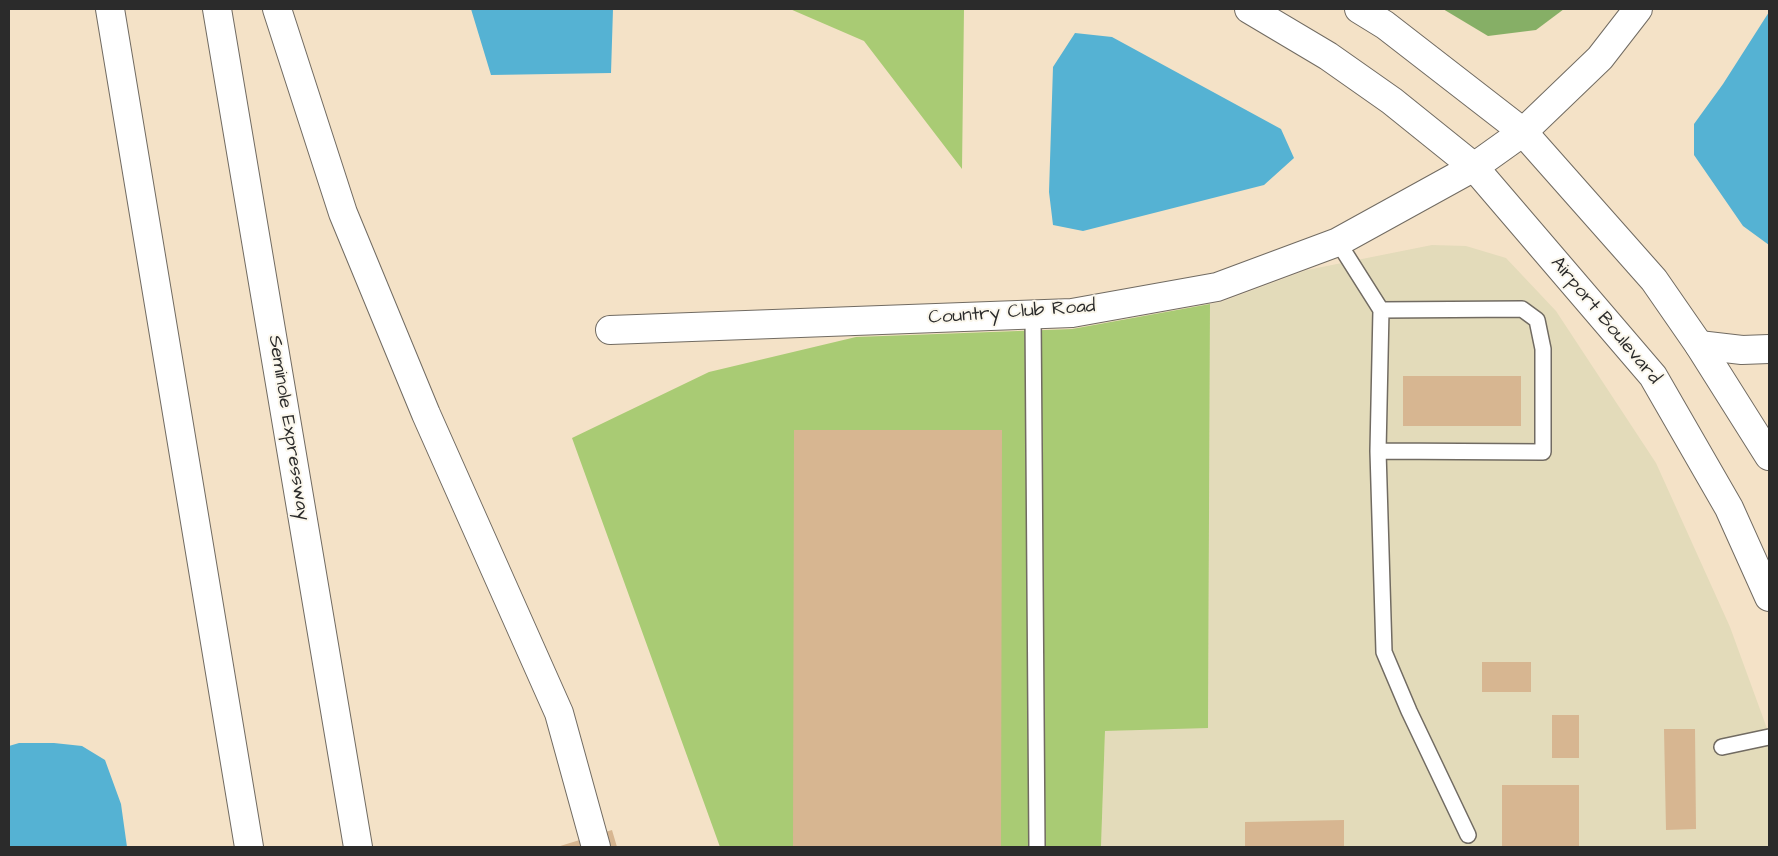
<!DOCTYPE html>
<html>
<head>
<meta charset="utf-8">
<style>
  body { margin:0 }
  #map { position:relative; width:1778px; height:856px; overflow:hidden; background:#f4e2c7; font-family:"Architects Daughter",sans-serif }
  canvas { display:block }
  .frame { position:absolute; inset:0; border:10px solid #2b2b2b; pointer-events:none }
</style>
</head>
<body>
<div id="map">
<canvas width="1778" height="856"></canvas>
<div class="frame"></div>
</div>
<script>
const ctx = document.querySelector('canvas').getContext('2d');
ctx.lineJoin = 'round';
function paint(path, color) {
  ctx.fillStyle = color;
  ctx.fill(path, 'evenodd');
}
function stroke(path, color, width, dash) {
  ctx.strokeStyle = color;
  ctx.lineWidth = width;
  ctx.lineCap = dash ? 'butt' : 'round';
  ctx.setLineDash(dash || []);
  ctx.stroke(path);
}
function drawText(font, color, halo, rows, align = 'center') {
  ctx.font = font + ' "Architects Daughter",sans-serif';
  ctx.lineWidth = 4;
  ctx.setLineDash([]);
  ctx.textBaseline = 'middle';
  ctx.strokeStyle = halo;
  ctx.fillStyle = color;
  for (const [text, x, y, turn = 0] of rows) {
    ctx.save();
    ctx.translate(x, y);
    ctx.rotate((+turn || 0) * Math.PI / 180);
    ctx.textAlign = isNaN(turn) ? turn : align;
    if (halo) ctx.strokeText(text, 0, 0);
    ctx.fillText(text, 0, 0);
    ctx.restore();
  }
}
paint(new Path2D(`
  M1432,245L1466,246L1506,258L1556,311L1656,463L1730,627L1769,734V847H1101L1105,731L1208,727L1210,304L1221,302L1307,270Z`), '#e3dbba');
paint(new Path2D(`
  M790,9H964L962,169L864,41Z
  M1210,304L1208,728L1105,731L1101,847H720L572,438L709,372L856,337L1072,329Z`), '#a9cb74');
paint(new Path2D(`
  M1443,9H1564L1536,30L1488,36Z`), '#86af66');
paint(new Path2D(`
  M471,9H613L611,73L491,75Z
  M1769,12V245L1743,226L1694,155V124L1723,84Z
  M1075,33L1112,37L1281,129L1294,158L1264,185L1083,231L1053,225L1049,192L1053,67Z
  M19,743H54L82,746L105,760L121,804L127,847H9V746Z`), '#55b2d3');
paint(new Path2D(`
  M1403,376H1521V426H1403Z
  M794,430H1002L1001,847H793Z
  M1482,662H1531V692H1482Z
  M1552,715H1579V758H1552Z
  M1664,729H1695L1696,829L1666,830Z
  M1502,785H1579V847H1502Z
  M1344,820V847H1245V822Z
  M612,830L617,847H557Z`), '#d7b691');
const service = new Path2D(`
  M1338,242L1381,310L1378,451L1543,452V349L1537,320L1522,309L1381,310
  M1033,315L1037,847
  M1378,451L1384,652L1409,711L1468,835
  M1722,747L1769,737`);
const minor = new Path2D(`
  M610,330L1072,313L1217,287L1338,242L1474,167`);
const tertiary = new Path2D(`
  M1474,167L1523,132L1600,58L1638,9
  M1699,345L1742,350L1769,349`);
const secondary = new Path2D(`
  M1249,9L1328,56L1392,101L1474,167L1653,376L1729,508L1769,597
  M1359,9L1385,25L1523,132L1654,280L1699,345L1769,456`);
const motorway = new Path2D(`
  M110,9L249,847
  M217,9L358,847
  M277,9L343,213L426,414L559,713L596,847`);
stroke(service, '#716b62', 18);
stroke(minor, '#716b62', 30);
stroke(tertiary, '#716b62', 30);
stroke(secondary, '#716b62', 30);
stroke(motorway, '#716b62', 30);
stroke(service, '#fff', 15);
stroke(minor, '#fff', 28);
stroke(tertiary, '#fff', 28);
stroke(secondary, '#fff', 28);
stroke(motorway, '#fff', 28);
drawText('19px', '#2b2b2b', '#fbf7ec', [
  ["Country Club Road",1012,313,-4],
  ["Airport Boulevard",1605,321,50],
  ["Seminole Expressway",288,428,81]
]);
</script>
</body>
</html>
